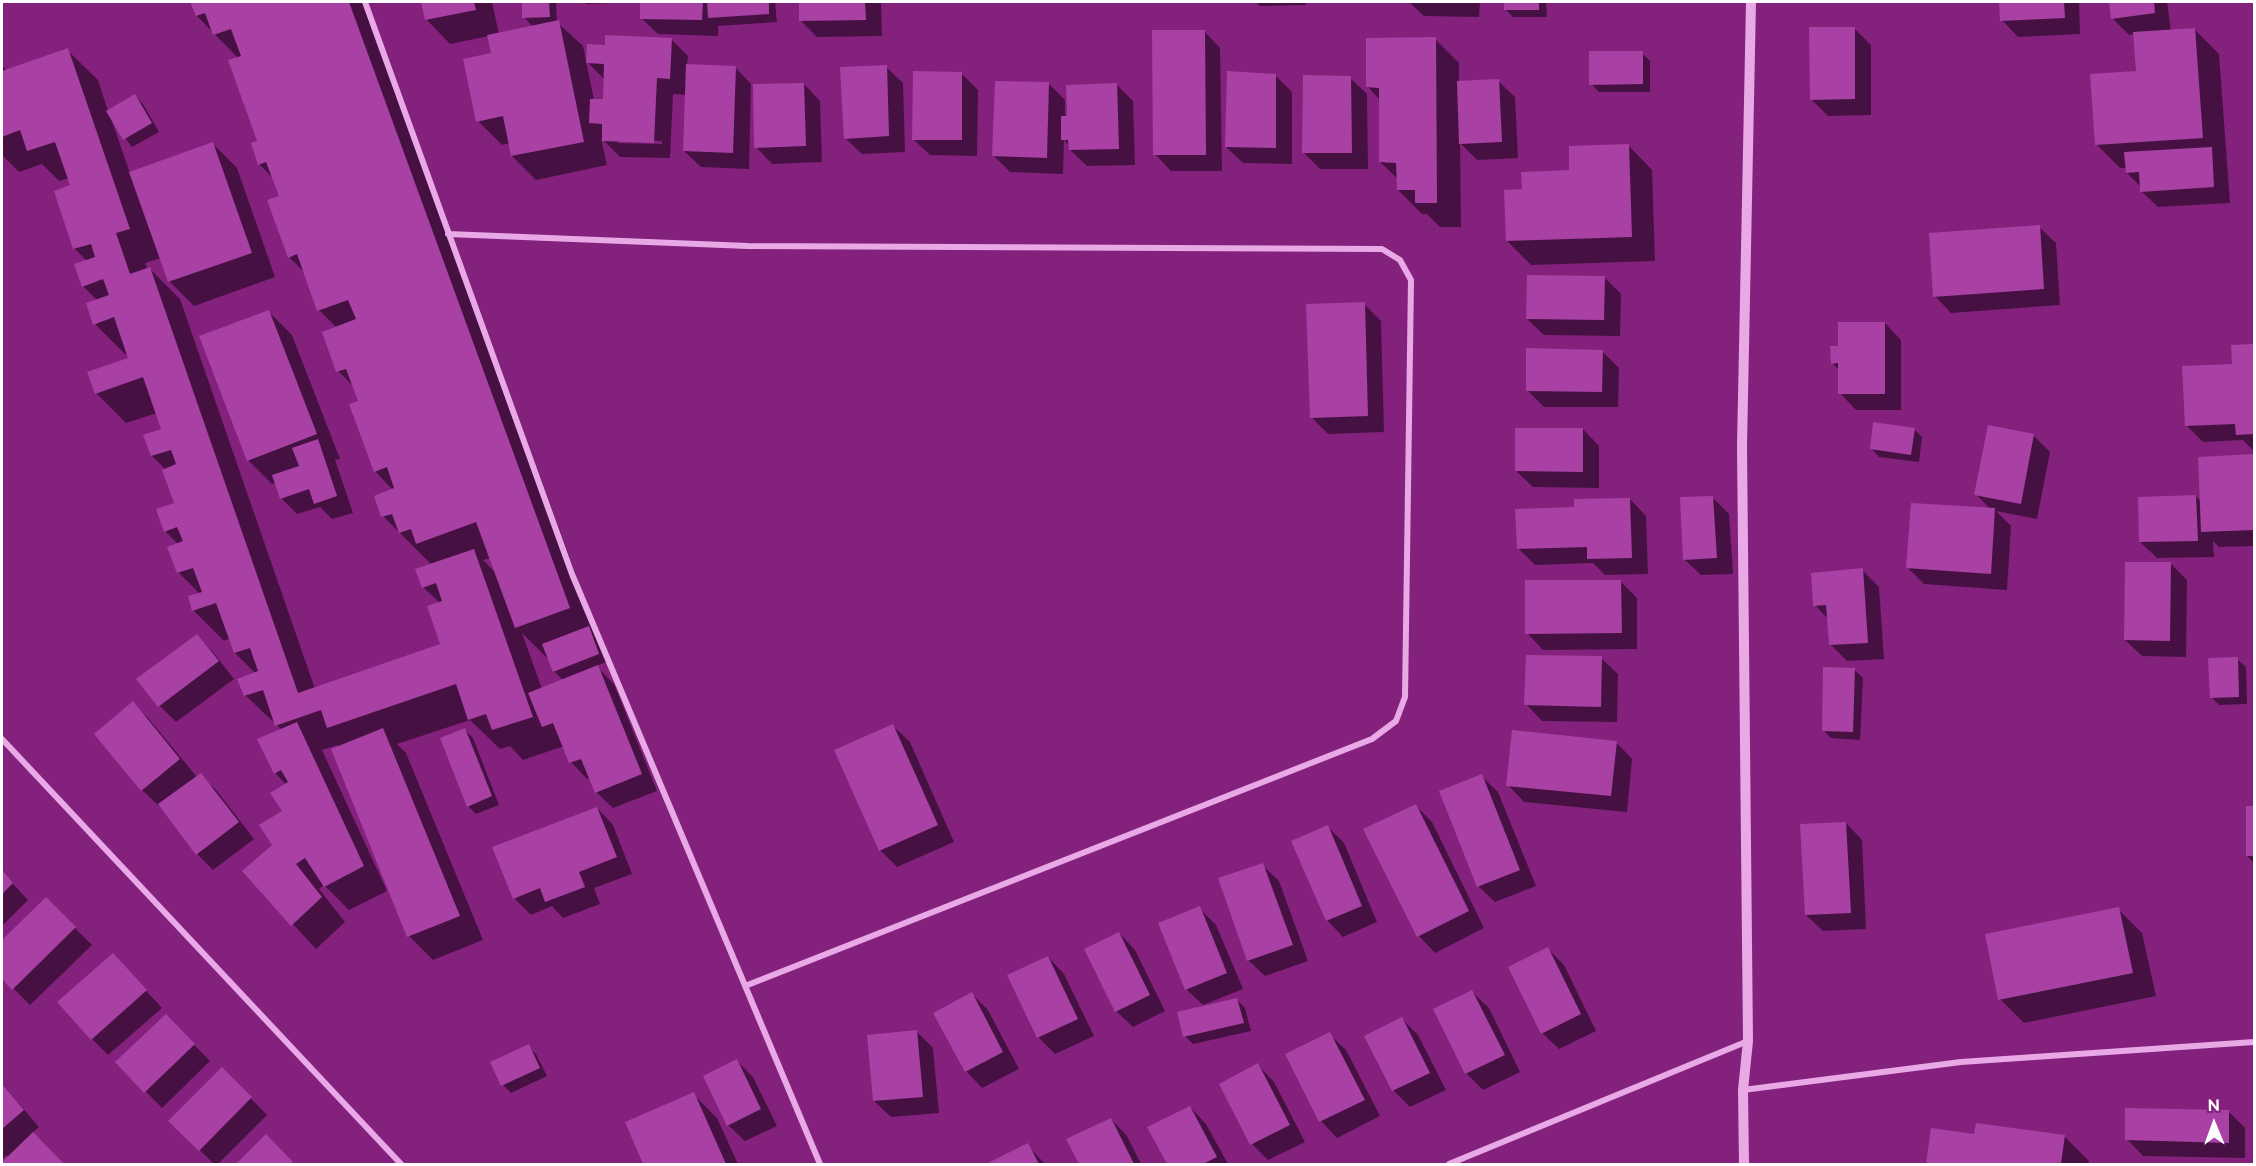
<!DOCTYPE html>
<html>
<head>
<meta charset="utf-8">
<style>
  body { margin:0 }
  #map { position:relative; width:2256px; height:1166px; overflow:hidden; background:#83217d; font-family:Raleway,sans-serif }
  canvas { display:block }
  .frame { position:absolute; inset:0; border:3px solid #fff; pointer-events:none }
  .north { position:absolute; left:2184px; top:1094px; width:60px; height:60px; -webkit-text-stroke:4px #83217d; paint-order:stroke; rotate:359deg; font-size:16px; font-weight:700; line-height:24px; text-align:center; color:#fff }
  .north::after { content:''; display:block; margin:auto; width:21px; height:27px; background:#fff; clip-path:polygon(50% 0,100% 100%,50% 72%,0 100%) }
</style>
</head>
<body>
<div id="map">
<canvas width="2256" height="1166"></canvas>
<div class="frame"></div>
<div class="north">N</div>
</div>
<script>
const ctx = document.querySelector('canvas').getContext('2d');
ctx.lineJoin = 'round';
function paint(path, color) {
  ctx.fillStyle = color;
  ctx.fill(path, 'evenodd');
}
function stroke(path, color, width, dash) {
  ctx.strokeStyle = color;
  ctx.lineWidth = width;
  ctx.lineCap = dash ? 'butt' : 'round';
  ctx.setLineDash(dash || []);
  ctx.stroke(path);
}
paint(new Path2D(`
  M192,2H367L599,638L606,662L596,666L614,684L657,791L613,808L596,792L590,778L587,779L571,762L564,746L523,760L510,746L500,749L470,720L397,744L406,753L483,940L433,960L409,936L338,745L322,750L387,891L349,910L324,885L319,889L345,922L316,949L244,871L274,845L284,811L287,785L275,773L259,740L282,730L245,695L256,674L235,653L230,638L224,641L193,610L200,594L178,572V544L165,531L176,504L166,470L152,456L162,430L157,413L126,423L96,393L130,359L128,353L125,354L95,324L98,301L83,286L87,261L75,249L56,191L71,186L69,178L59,181L42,164L19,172L2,155V65L7,71L67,50L98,80L108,111L135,96L143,104L159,132L132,147L112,121L130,173L213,144L237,168L275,277L194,306L170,282L161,258L145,263L148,270L150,269L180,299L315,689L442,645L440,603L423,587L432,565L383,516L393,490L375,471L360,402L355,388L338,371L337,328L319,310L305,273L289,257L280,197L274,179L259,164V142L238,58L197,16ZM491,558L497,574L483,560ZM522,633L547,658L549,657L554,671L564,681L542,689Z
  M422,2H492L499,34L533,27L524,17L523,2H556L557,22L583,46L594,100L604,101V79L587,62L606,46L671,39L688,56L687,65L735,67L751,84L749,169L701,167L684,151L686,95L673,94L670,158L620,157L601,138L607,165L536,180L512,156L510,143L502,145L478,121L493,54L489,36L450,44L426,19ZM618,140L662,141V144L618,143Z
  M584,2H633L586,4Z
  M642,2H775L777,22L718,26V36L658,34L641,18Z
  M800,2H881L882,36L817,37L801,21Z
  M1256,2H1306V5L1260,6Z
  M1409,2H1480L1479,17L1424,16Z
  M1505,2H1546L1547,17H1513L1505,9Z
  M2001,2H2079L2080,34L2018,37L2002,20Z
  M2110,2H2167L2171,31L2195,30L2219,54L2230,203L2158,207L2141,191V187L2127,173V168H2120L2096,144L2137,72L2135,34L2129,35L2112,18Z
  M1855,29L1871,45V115L1828,116L1811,99Z
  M1204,31L1220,48L1222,171H1171L1155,154Z
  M1435,39L1459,63V83L1498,81L1515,97L1518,158L1477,160L1460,143L1461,227H1440L1427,214H1422L1398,190V179L1380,162V100L1367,86Z
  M1642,53L1650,61V92H1599L1591,84Z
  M886,67L903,83L905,152L862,154L845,138Z
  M961,73L978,90L977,156L930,155L913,139Z
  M1275,75L1292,92V164L1243,163L1226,147Z
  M1350,78L1367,94L1368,169H1320L1304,153Z
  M804,84L820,101L822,162L772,164L756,147Z
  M1049,84L1065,100V117H1069L1117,85L1133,101L1135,165L1087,166L1070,150V146L1064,140L1063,174L1010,172L994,156Z
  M1628,145L1652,170L1655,261L1531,265L1507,241L1523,190Z
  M2039,227L2056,243L2060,305L1951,313L1935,296Z
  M1604,277L1621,294L1620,336L1544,335L1527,319Z
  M1364,304L1381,321L1384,432L1328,434L1311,417Z
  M268,311L292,335L340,459L335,460L353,513L332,519L320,507L297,514L281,498L276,483L272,484L248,460Z
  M1885,323L1901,340V410H1856L1840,393V371L1832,363L1839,347Z
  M2254,346V451L2243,440L2203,442L2186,425L2233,365V347Z
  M1602,351L1619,368L1618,407H1544L1527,390Z
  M1583,429L1599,446V488L1533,487L1516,471Z
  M1914,429L1922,437L1919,462L1879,457L1871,448Z
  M2034,436L2050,452L2037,519L1996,511L2011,526L2007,590L1924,584L1908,568L1991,510L1976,494Z
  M2254,456V546L2219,547L2213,541L2214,557L2157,558L2140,542L2196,496L2202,502L2200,458Z
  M1712,497L1729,514L1733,574L1701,575L1684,559Z
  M1630,499L1646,516L1648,574L1605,575L1593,563L1535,565L1518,548L1576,509Z
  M2171,564L2187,580L2186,657L2142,656L2125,640Z
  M1862,570L1879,587L1884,659L1847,661L1831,645L1829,620L1815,605Z
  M1620,581L1637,598V649L1543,650L1527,633Z
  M197,636L213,652L234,679L176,722L160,706L139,679Z
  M1601,658L1618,674L1617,722L1542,721L1526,704Z
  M2237,659L2246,667L2247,704L2219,705L2211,697Z
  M1855,670L1863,678L1860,740L1831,738L1823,730Z
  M133,703L149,719L197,777L200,775L217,791L254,839L213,870L197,854L160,805L159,806L142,790Z
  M893,726L910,742L954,842L897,867L880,850Z
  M465,730L473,738L499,805L476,814L468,806Z
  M1616,742L1632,759L1627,812L1524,802L1508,785Z
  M1481,776L1498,792L1536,886L1495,902L1478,886Z
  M1415,805L1432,822L1484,928L1435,953L1419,936Z
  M597,808L613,825L632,874L594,888L600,904L563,918L552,906L531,915L514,898Z
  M2248,808H2254V863L2247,856Z
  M1846,823L1862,840L1866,929L1823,931L1806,915Z
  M1328,827L1344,843L1377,922L1343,937L1327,920Z
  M1262,865L1279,881L1308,961L1265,976L1248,960Z
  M2,872L28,900L2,926Z
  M46,899L92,945L30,1005L2,977V942Z
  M1199,908L1216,925L1243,989L1203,1005L1186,989Z
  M2118,909L2142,933L2156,996L2024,1023L2000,999Z
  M1119,933L1135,950L1165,1011L1133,1027L1116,1011Z
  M1548,949L1564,965L1596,1031L1559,1049L1542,1033Z
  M113,955L162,1008L108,1055L92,1039Z
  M1048,957L1064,974L1094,1036L1055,1054L1038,1037Z
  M1472,992L1489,1008L1520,1072L1483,1090L1466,1073Z
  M972,994L988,1010L1019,1069L982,1088L966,1071Z
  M1237,1000L1245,1008L1251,1031L1193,1044L1185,1036Z
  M166,1016L210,1061L162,1108L117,1062Z
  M1402,1019L1418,1035L1446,1090L1410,1107L1394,1091L1366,1037Z
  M916,1031L933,1048L939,1113L891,1117L874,1101Z
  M1329,1034L1346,1050L1380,1116L1337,1138L1321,1121L1287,1055Z
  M528,1046L536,1054L547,1076L511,1093L503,1085Z
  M737,1061L753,1077L777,1126L745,1141L728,1125Z
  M1258,1065L1274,1082L1305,1142L1268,1160L1252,1144Z
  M222,1069L267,1115L218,1164H214L170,1121Z
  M2,1084L39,1127L32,1133L63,1164H2L8,1157L6,1155L2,1160Z
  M693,1094L717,1118L738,1164H645L627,1123Z
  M1190,1107L1206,1124L1228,1164H1169L1149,1127Z
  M2229,1112L2245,1128V1158L2143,1156L2127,1139Z
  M1111,1119L1127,1136L1141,1164H1081L1068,1140Z
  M1932,1130L1976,1135L2065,1137L2089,1161L2088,1164H1927Z
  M266,1137L294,1164H238Z
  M1027,1145L1045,1164H989Z`), '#0007');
paint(new Path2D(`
  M190,2H349L570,608L515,628L476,522L416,544L411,529L399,533L392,514L381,517L374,496L394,488L387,467L374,472L349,404L358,401L346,369L336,372L322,332L356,319L348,300L317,311L297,254L288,258L267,200L279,196L266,162L258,165L251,143L257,141L228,60L241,56L231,29L213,35L205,13L196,16Z
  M421,2H474L476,10L425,20Z
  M522,2H549L550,17L522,18Z
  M640,2H703L702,20L640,19Z
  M707,2H769V14L708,18Z
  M799,2H865L866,20L799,21Z
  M1504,2H1539V10H1504Z
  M1999,2H2064L2065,18L2000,21Z
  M2109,2H2154L2155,13L2111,19Z
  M559,20L584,142L511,156L503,116L476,122L463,59L491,53L487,35Z
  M1809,27H1855V99L1810,100Z
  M2195,28L2203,138L2095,145L2090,74L2136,71L2133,32Z
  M1152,30H1205L1206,155H1153Z
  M605,35L672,38L670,79L657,78L654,143L602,141V124L589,123L590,99H603L604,64L586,63L587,44L605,45Z
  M1436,37L1437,203H1415V190H1397L1396,163L1379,162V88L1366,87V38Z
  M68,48L130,229L116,233L130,274L150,267L298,693L440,644L427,606L442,601L436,583L422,588L415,569L474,549L533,717L492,730L486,714L468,720L456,684L327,728L321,710L275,726L263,690L244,696L237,679L258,671L250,648L234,653L216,603L192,611L188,596L202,592L193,568L177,573L167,547L183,541L177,527L164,532L156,509L174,503L162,470L176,464L171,450L151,456L143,435L161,429L143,377L95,394L87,372L128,358L114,317L93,325L86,303L109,295L103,279L82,287L74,264L95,257L91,244L73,249L54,191L70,185L55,142L27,151L20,130L2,137V71Z
  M1589,51H1643V84L1589,85Z
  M686,64L736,66L733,153L683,151Z
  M887,65L889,136L844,139L840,67Z
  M913,71L962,72V140H912Z
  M1227,71L1276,74V148L1225,147Z
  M1303,75L1351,76L1352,153H1302Z
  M1499,79L1502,142L1459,144L1457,81Z
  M995,81L1049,82L1047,158L992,156Z
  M804,83L806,146L754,148L753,84Z
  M1117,83L1119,149L1069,150L1068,140H1061V116H1067L1066,85Z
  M135,94L152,123L123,140L106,111Z
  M213,142L252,253L168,282L129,172Z
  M1629,144L1632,237L1506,241L1504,190L1522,189L1521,172L1569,170V146Z
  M2212,147L2214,187L2140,192L2139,172L2126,173L2124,152Z
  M2040,225L2044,289L1933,297L1929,233Z
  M1527,275L1605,276L1604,320L1526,319Z
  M1365,302L1368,416L1310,418L1306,304Z
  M269,310L317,434L247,461L199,336Z
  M1838,322H1885V394H1838V363L1831,364L1830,346H1838Z
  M2254,344V434L2236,435L2235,424L2185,426L2182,366L2232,364L2231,345Z
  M1526,348L1603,350L1602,392L1526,391Z
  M1873,422L1915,428L1911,455L1870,449Z
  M1988,425L2034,434L2021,504L1974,495Z
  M1515,428H1583V472L1515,471Z
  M318,439L337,496L314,504L309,489L280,499L272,475L299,466L292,448Z
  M2254,454V530L2201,532L2198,457Z
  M2196,495L2198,541L2139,542L2138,497Z
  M1713,496L1717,558L1683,560L1680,497Z
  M1630,498L1632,558L1587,559V547L1517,549L1515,509L1574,507V499Z
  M1911,503L1995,508L1991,574L1906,568Z
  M2125,562H2171L2170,641L2124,640Z
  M1863,568L1868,643L1829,645L1826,605L1813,606L1811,573Z
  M1525,580H1621L1622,633L1525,634Z
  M589,626L599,654L553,672L542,644Z
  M197,634L219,661L158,707L136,679Z
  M1526,655L1602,656L1601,707L1524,705Z
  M2238,657L2239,697L2210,698L2208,658Z
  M598,665L642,774L595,793L581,759L569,763L553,723L542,727L528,693Z
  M1823,667L1855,668L1853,732L1822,731Z
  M133,701L180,759L141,791L94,734Z
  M297,722L364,866L324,887L305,858L296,864L322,897L291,926L242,871L272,845L259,825L282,811L270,793L288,782L281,770L274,774L257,739Z
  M893,724L938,825L879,851L834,750Z
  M383,728L460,916L407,937L331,749Z
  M465,728L492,796L467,807L440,738Z
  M1512,730L1617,741L1611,796L1506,786Z
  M201,773L239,822L196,855L158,804Z
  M1482,774L1520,870L1477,887L1439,791Z
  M1416,804L1469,911L1417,937L1363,829Z
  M2246,806H2254V856H2246Z
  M597,807L617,857L579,872L585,887L545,902L540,888L513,899L492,847Z
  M1846,822L1851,913L1805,915L1800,824Z
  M1328,825L1362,906L1326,921L1291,841Z
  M1263,863L1293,945L1247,961L1218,878Z
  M2,870L13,883L2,894Z
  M46,897L76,927L12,990L2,979V940Z
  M1200,906L1227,973L1185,990L1158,923Z
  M2119,907L2133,973L1998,1000L1985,934Z
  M1119,932L1150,995L1115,1012L1084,949Z
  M1548,947L1581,1014L1541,1034L1508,967Z
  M113,953L147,990L91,1040L57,1002Z
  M1048,956L1078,1019L1037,1038L1007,975Z
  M1472,990L1505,1055L1465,1074L1433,1009Z
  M972,992L1003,1052L965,1072L933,1013Z
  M1237,998L1244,1023L1183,1037L1177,1012Z
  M166,1014L195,1044L144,1093L115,1062Z
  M1402,1017L1430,1073L1392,1091L1364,1036Z
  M917,1030L923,1097L873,1101L867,1035Z
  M1330,1032L1365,1100L1319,1122L1285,1054Z
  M529,1044L540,1068L501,1086L490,1062Z
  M737,1059L761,1109L727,1126L703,1076Z
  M1258,1063L1290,1125L1250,1145L1219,1084Z
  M222,1067L252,1097L199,1151L168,1121Z
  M2,1084L24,1110L2,1129Z
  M694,1092L726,1164H643L625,1122Z
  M1190,1106L1217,1157L1203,1164H1167L1147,1127Z
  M2125,1108L2229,1110V1143L2125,1140Z
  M1111,1118L1134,1164H1079L1066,1139Z
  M1976,1123L2065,1135L2061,1164H1926L1931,1128L1974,1134Z
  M33,1132L64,1164H2V1162Z
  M266,1134L293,1162L291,1164H236Z
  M1028,1143L1039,1164H986Z`), '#a841a3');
stroke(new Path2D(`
  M365,2L572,574L820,1164
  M448,234L748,246L1382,249L1400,260L1411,280L1405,697L1396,721L1372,739L745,986
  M2,739L401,1164
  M1743,1090L1961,1062L2254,1042
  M1449,1164L1748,1041`), '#e9a8e6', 6);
stroke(new Path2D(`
  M1744,1164L1743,1090L1748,1041L1742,446L1751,2`), '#e9a8e6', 10);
</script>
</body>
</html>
